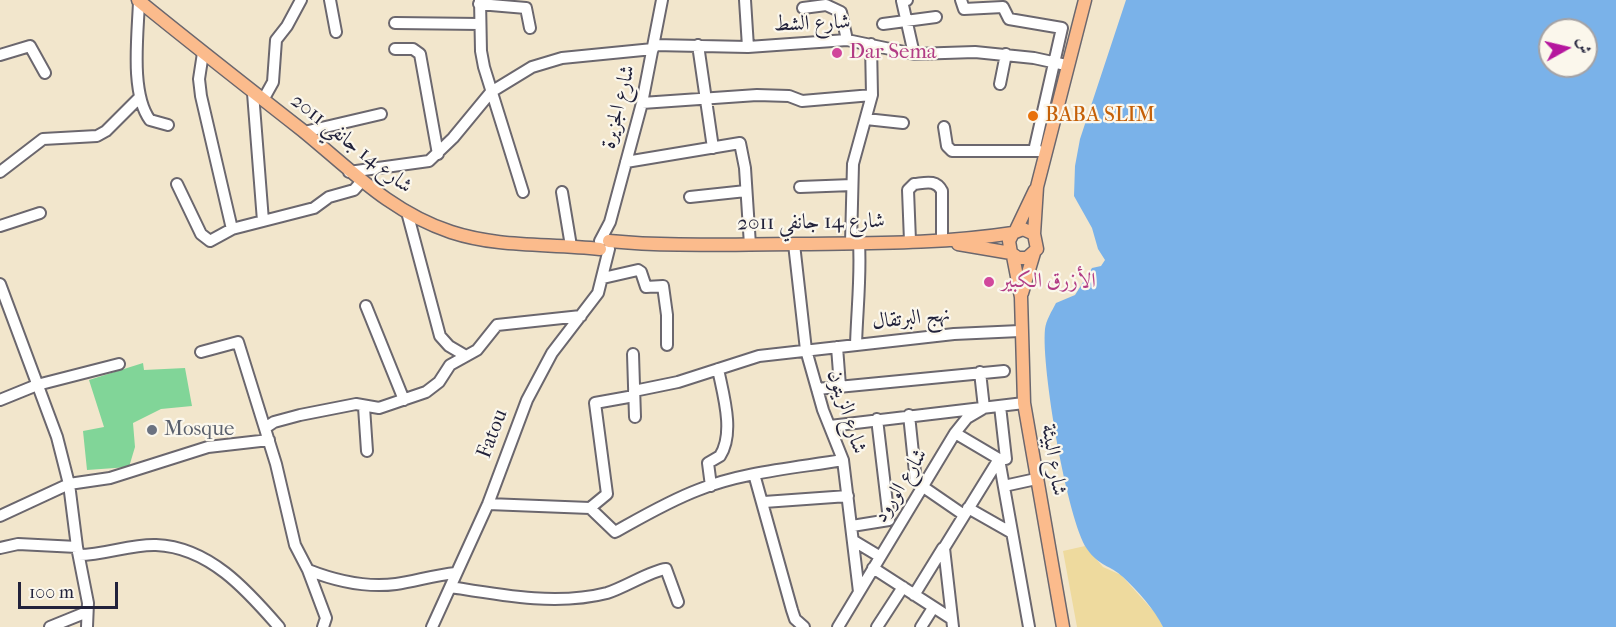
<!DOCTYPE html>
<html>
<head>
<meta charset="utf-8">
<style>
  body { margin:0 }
  #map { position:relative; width:1616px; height:627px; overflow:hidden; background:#f2e6cc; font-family:"IM FELL French Canon",Amiri,serif }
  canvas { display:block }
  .north { position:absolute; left:1538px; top:18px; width:60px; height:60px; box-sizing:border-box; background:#fbf7ec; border:2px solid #a4a2a5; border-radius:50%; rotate:82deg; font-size:16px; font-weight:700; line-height:24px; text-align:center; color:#22223b }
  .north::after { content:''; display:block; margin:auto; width:21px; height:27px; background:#b5179e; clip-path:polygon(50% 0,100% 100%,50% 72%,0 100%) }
  .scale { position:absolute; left:18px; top:582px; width:100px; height:27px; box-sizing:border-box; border:3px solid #22223b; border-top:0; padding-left:8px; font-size:18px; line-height:21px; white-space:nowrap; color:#22223b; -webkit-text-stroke:4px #fbf7ec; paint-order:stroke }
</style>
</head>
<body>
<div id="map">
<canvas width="1616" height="627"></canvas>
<div class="north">ش</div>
<div class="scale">100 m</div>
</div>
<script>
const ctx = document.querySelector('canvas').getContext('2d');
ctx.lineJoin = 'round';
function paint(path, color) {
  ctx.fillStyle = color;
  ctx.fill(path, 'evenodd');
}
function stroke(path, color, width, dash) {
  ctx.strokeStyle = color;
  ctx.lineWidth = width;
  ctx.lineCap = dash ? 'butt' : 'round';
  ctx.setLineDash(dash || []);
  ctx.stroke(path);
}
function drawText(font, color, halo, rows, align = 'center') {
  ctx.font = font + ' "IM FELL French Canon",Amiri,serif';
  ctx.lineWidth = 4.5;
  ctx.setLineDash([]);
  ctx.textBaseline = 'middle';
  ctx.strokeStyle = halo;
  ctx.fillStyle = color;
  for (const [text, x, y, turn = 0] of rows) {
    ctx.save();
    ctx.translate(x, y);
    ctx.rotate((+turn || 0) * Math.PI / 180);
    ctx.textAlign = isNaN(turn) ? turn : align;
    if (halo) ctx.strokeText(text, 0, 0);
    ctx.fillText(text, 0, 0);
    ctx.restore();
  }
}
paint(new Path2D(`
  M143,363L144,370L185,368L192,406L161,409L133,423L135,447L129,467L87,470L83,431L104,427L89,380Z`), '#81d598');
paint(new Path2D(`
  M1085,546L1103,567L1121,575L1157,615L1163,627H1077L1063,551Z`), '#eeda9e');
paint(new Path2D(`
  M1126,0H1616V627H1163C1154,609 1138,591 1123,577C1110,565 1100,567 1087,549C1067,519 1041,367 1045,329C1046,320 1052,311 1056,303L1075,295L1092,268L1101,266L1105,260L1098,249L1092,228L1074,196L1075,166L1080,139ZM1550,30H1586V66H1550Z`), '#7ab2e9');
const minor = new Path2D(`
  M330,0L336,32
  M480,0L481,51L484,67L523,192
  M745,0L748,47
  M907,0L902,1L914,54
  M961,0L964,9L1003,7L1009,19L1062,28L1034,151
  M139,1C138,34 130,93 150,120L168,125
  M479,4L526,8L530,28
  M803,8L826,5L841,12L847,40
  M395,23L480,24
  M883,24L936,17
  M654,45L748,47L847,40L914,54L975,52L1034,58L1066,65
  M698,45L713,148
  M395,49H413L420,54L438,154
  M203,53L199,79L201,96L232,229
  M0,55L30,46L45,73
  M1000,84L1006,54
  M253,93L263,221
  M263,100L273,82L276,40L287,26L301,0
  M642,103L757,95L789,96L802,101L872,95
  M866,119L903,123
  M944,127L947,146L952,151H1039
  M304,132L381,114
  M626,162L740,143L745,168L750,245
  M0,172L43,139L97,136L106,131L140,97
  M349,172L429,161L453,138L491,92L532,67L562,58L653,49
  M177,184L201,234L210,241L232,229L314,208L329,197L354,190L361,182
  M800,187L852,185
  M562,192L571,246
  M690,197L746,191
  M407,212L440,336L449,346L466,356
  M0,226L40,213
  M600,241L610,222L642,103L662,0
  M910,241L908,190L914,184C925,183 936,179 942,191V240
  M851,243L853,164L872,95L871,44
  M794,244L806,350L823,410L843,460L859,592
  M603,278L638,270L641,272L646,287L663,286L667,315V345
  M0,284L57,437L69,484L77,547
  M366,306L404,400
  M856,345C857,310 861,277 859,243
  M837,347L840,386
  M201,352L238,342L276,464L295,545L308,570C336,581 366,588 396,584C416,581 435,575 456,573
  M633,354L635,417
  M980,372L984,408
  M817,389L1004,371
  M634,391L678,382L759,356L954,334L1020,331
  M634,396L595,403L607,494L590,508L615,532C642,517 669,501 698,490C743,472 795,468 843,460
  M0,400L37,385L119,364
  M364,407L367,451
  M909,415L916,482L964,515
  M830,426L1024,403
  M265,428L274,422L300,415L356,404L379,408L426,392L439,382L450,365L477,350L497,325L581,316
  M955,433L999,459H1006L1000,406
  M999,459L1029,627
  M754,474L792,610L795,619L804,627
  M711,486L708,463L720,456C735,433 723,394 718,369
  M1004,486L1036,479
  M764,502L848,496
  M488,504L590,508
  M968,508L1012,533
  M0,516L69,484L110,478L208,447L269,440
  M852,526L889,520L877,419
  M854,541L879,556
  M0,548L18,544L77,547L88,603L87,627
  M79,555C105,555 131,544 156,545C209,547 247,590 279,627
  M873,568L952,619
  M308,570L326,618L323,627
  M451,587C500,595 557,606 607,593C624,588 652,570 666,569L678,602
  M914,595L943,548
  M50,627L87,612
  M432,627L488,504L527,400L552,353L598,293L609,249
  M838,627L955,433L967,418L984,408
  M877,627L903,587
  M921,627L933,608
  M953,627L944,548L999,459`);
const major = new Path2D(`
  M138,0C192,44 247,87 302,130C350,169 390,212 451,232C500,248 549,243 600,249
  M1015,232L1035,190
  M1034,234L1023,229L1013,233L1009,241L1011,253L1018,258H1027L1037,249L1034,234L1037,187L1085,0
  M609,241C671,247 734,244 797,244C869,243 942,244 1013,233
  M958,244L1011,253
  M1013,256L1021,297L1024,403L1063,627
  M1022,293L1034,253`);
stroke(minor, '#6b676e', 14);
stroke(major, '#6b676e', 15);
stroke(minor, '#fff', 10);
stroke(major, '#fbbb8c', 12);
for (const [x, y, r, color] of [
  [837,53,6,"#d1479c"],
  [1033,116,6,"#e8710a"],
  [989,282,6,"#d1479c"],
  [152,430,6,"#6b7280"]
]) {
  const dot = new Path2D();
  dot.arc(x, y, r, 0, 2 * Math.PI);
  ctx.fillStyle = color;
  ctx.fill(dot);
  stroke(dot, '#fbf7ec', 2);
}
drawText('21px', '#22223b', '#fbf7ec', [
  ["شارع الشط",812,24,-2],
  ["شارع الجزيرة",619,107,-76],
  ["شارع 14 جانفي 2011",351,144,38],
  ["شارع 14 جانفي 2011",811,223,-1],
  ["نهج البرتقال",911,319,-6],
  ["شارع الزيتون",846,412,72],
  ["Fatou",493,434,-69],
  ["شارع البيئة",1053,460,81],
  ["شارع الورود",901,486,-58]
]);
drawText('21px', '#b23c85', '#fbf7ec', [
  ["Dar Sema",849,53],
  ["الأزرق الكبير",1001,282]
], 'left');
drawText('21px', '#c56008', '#fbf7ec', [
  ["BABA SLIM",1045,116]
], 'left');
drawText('21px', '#5b616d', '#fbf7ec', [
  ["Mosque",164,430]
], 'left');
</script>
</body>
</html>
